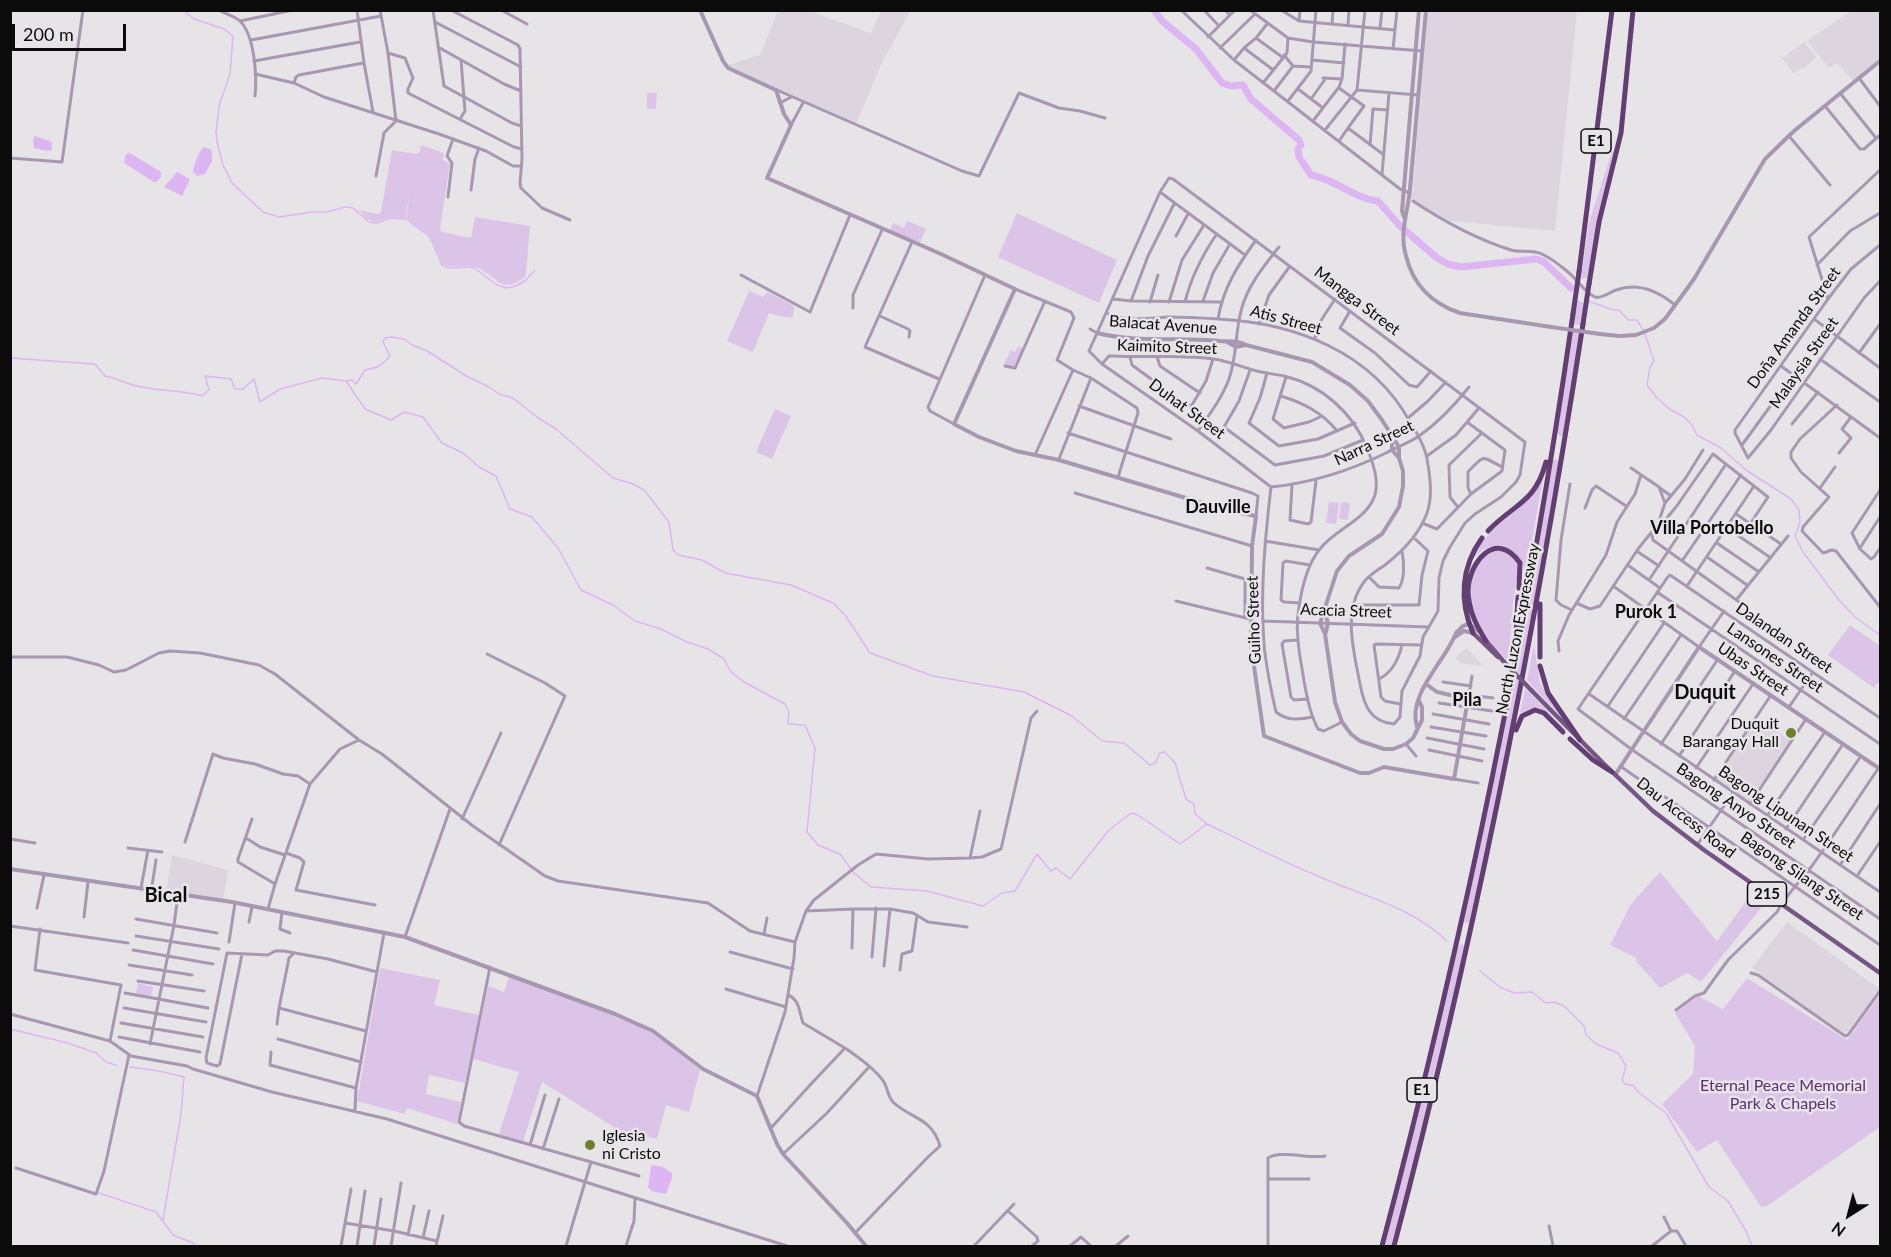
<!DOCTYPE html>
<html>
<head>
<meta charset="utf-8">
<style>
  body { margin:0 }
  #map { position:relative; width:1891px; height:1257px; overflow:hidden; background:#e7e4e8; font-family:Lato,sans-serif }
  canvas { display:block }
  .frame { position:absolute; inset:0; border:12px solid #0c0b0c; pointer-events:none }
  .north { position:absolute; left:1819px; top:1185px; width:60px; height:60px; -webkit-text-stroke:4px #e7e4e8; paint-order:stroke; rotate:216deg; font-size:16px; font-weight:700; line-height:24px; text-align:center; color:#0c0b0c }
  .north::after { content:''; display:block; margin:auto; width:21px; height:27px; background:#0c0b0c; clip-path:polygon(50% 0,100% 100%,50% 72%,0 100%) }
  .scale { position:absolute; left:12px; top:24px; width:114px; height:27px; box-sizing:border-box; border:3px solid #0c0b0c; border-top:0; padding-left:8px; font-size:18px; line-height:21px; white-space:nowrap; color:#0c0b0c; -webkit-text-stroke:4px #e7e4e8; paint-order:stroke }
</style>
</head>
<body>
<div id="map">
<canvas width="1891" height="1257"></canvas>
<div class="frame"></div>
<div class="north">N</div>
<div class="scale">200 m</div>
</div>
<script>
const ctx = document.querySelector('canvas').getContext('2d');
ctx.lineJoin = 'round';
function paint(path, color) {
  ctx.fillStyle = color;
  ctx.fill(path, 'evenodd');
}
function stroke(path, color, width, dash) {
  ctx.strokeStyle = color;
  ctx.lineWidth = width;
  ctx.lineCap = dash ? 'butt' : 'round';
  ctx.setLineDash(dash || []);
  ctx.stroke(path);
}
function drawText(font, color, halo, rows, align = 'center') {
  ctx.font = font + ' Lato,sans-serif';
  ctx.lineWidth = 5;
  ctx.setLineDash([]);
  ctx.textBaseline = 'middle';
  ctx.strokeStyle = halo;
  ctx.fillStyle = color;
  for (const [text, x, y, turn = 0] of rows) {
    ctx.save();
    ctx.translate(x, y);
    ctx.rotate((+turn || 0) * Math.PI / 180);
    ctx.textAlign = isNaN(turn) ? turn : align;
    if (halo) ctx.strokeText(text, 0, 0);
    ctx.fillText(text, 0, 0);
    ctx.restore();
  }
}
paint(new Path2D(`
  M778,11H809L871,33L881,11H910L881,65L856,124L729,67L728,65L760,55Z
  M1428,11H1577L1555,231L1442,220L1412,199Z
  M1851,11H1880V59L1853,81L1837,63L1829,68L1807,41Z
  M1804,42L1816,57L1809,64L1803,69L1802,67L1794,74L1782,58Z
  M1467,648L1481,663V666L1460,663L1456,657Z
  M1758,718L1791,741L1749,802L1716,780Z
  M172,855L228,870L223,901L166,891Z
  M1787,922L1880,989L1845,1034L1752,968Z`), '#dcd5df');
paint(new Path2D(`
  M647,93H657L656,109H647Z
  M421,145L444,153L443,160L450,164L440,229L442,232L471,238L475,217L530,226L526,276C501,297 497,275 476,267C465,263 454,270 443,264L430,236L406,218L410,191L405,218L391,217L374,222L366,218L359,210L377,214L381,212L392,150L416,154L420,152Z
  M1612,151L1615,152L1600,208L1587,278H1581L1589,223Z
  M1017,213L1117,260L1099,303L998,257Z
  M907,221L926,229L919,244L889,231L893,223L904,228Z
  M749,291L763,297L768,292L794,306L793,318L779,316L769,313L753,352L727,341Z
  M1577,300L1584,303L1581,325L1573,324Z
  M1572,330L1580,331L1563,436L1560,437L1557,432Z
  M1018,346L1023,348L1013,368L1004,364L1011,350L1015,352Z
  M775,409L791,416L772,459L756,452Z
  M1555,459L1559,462L1522,676L1515,669L1552,462Z
  M1543,477L1526,576C1523,556 1506,539 1485,549C1480,551 1478,555 1473,557L1478,547L1497,525L1523,505Z
  M1329,502L1339,503L1336,524L1326,523Z
  M1341,502L1350,503L1348,520L1339,519Z
  M1492,551H1506L1519,565L1513,602L1509,662C1502,655 1493,647 1487,638C1469,614 1460,569 1492,551Z
  M1850,625L1880,646V680L1874,688L1828,655Z
  M1534,644L1540,683L1560,716L1527,680Z
  M1514,676L1521,682L1471,924L1464,922Z
  M1525,688L1565,729L1564,730L1537,708L1520,713Z
  M1660,872L1717,941L1752,893L1765,903L1701,982L1687,973L1660,988L1636,961L1637,958L1610,945L1631,904Z
  M1462,944L1465,947L1393,1246H1385L1458,947Z
  M380,968L440,980L434,1005L479,1015L465,1083L429,1075L426,1094L461,1102L457,1124L407,1108L405,1114L357,1101Z
  M509,977L577,1001L644,1028L655,1034L700,1070L689,1112L666,1105L657,1139L617,1129L542,1082L523,1142L499,1134L519,1072L473,1059L488,986L504,992Z
  M1747,978L1847,1040L1880,995V1127L1767,1206L1761,1207L1717,1140L1697,1152L1662,1104L1693,1074L1695,1046L1675,1013L1698,996L1723,1009Z
  M138,983L153,987L151,997L136,993Z`), '#dcc4e9');
paint(new Path2D(`
  M35,136L52,142V150L47,151L34,148L33,140Z
  M204,147L212,150V161L205,174L197,176L193,172C193,166 199,151 204,147Z
  M130,153L161,172V177L157,182H154L124,163L126,154Z
  M177,172L190,179L182,196L164,187Z
  M653,1165L663,1167L672,1173V1178L666,1194L651,1191L648,1187L651,1167Z`), '#deb5f3');
stroke(new Path2D(`
  M183,10L194,19L224,29L233,36L230,74L219,106L216,132L217,142L223,165L232,183L263,212L279,217L312,212H327L345,207L353,208L369,222L376,223L391,218L406,219L430,237L442,265L448,268L473,267L497,285L507,288L516,286L526,280L535,270
  M1588,301L1613,310H1619L1628,320H1637L1643,330
  M1645,334L1654,361L1650,367L1647,385L1656,397L1668,408L1684,417L1692,425L1697,435L1721,448L1746,470L1791,499L1799,510L1800,522L1795,536L1803,552L1839,600L1855,617L1880,635
  M10,358L95,364L105,376C118,378 128,385 141,387C161,391 182,390 202,396L209,390L205,376L231,379L235,389H243L254,379L260,402L280,389L322,378L346,381L365,409L391,420L404,412L423,417L442,443L463,453L479,467L496,476L510,509L532,517L558,548L581,590L613,605L635,621L661,629L687,642L708,649L724,659L731,672L744,682L785,704L789,712L788,724L805,725L815,748L807,832L818,845L840,854L854,873L871,887L927,891L983,906L1002,893L1015,891L1037,854L1051,871L1056,868L1070,879L1109,830L1131,813L1138,815L1180,844L1207,824
  M347,381L352,380L356,384L365,370C378,367 380,367 390,356L383,342L385,338L391,337L404,339L412,345L427,351L468,377L489,387L499,394L513,398L537,417L556,429L613,478L633,484L644,490L669,522L673,550L678,555L702,560L725,573L791,585L833,603L845,615L870,653L933,676L1024,692L1072,716L1102,741L1124,743L1150,765L1155,763L1160,753L1165,752L1175,763L1186,799L1194,804L1195,814L1207,824C1244,842 1281,861 1320,877C1364,896 1413,908 1447,941
  M1480,971L1500,987L1514,993L1532,992L1546,1003L1554,1002L1564,1006L1584,1026L1586,1035L1596,1044L1618,1053L1626,1066L1622,1080L1625,1084L1634,1086L1638,1092L1666,1113L1709,1187L1728,1201L1746,1231L1752,1246
  M10,1029L68,1043L96,1053L106,1062L116,1065
  M130,1067L159,1071L184,1077L181,1114L163,1220
  M99,1193L156,1212L173,1235L193,1243L196,1246`), '#deb5f3', 1.5);
stroke(new Path2D(`
  M1154,10L1162,21L1196,49L1222,83L1231,86L1243,85L1251,99L1299,140L1301,145L1298,149L1299,157L1311,175C1335,179 1353,198 1378,201L1399,225L1437,258L1448,264L1461,267L1536,259L1544,262L1571,288`), '#deb5f3', 7);
stroke(new Path2D(`
  M219,10C225,14 235,16 240,21C255,36 257,77 255,96
  M357,10L364,63L373,112
  M433,10L444,86L512,123L521,126
  M451,10L518,45L520,49L522,159L520,183L521,188L542,208L570,220
  M501,10L527,24
  M1181,10L1234,60L1400,189L1410,193
  M1204,10L1219,26
  M1225,10L1230,15
  M1250,10L1288,38L1313,42L1422,51
  M1281,10L1299,21L1395,30
  M240,21L293,10
  M1299,21L1300,10
  M435,22L521,67
  M1267,24L1256,38L1282,57
  M1332,24L1333,10
  M1348,25L1349,10
  M1380,28L1382,10
  M1208,37L1235,10
  M251,40L381,16
  M438,47L504,84L521,91
  M1220,48L1255,14
  M1244,48L1256,38
  M1393,49L1397,10
  M388,53L405,58L413,78L408,89V93L514,147L522,149
  M1284,55L1293,66
  M1234,60L1244,48L1272,69
  M1312,60L1344,63
  M254,61L360,42
  M255,74L294,83L324,97L439,134L486,151L513,166H521
  M1323,78L1342,79
  M1859,78L1880,106
  M294,83L296,77L299,75L363,63
  M1263,83L1287,53L1288,38
  M1339,88L1364,106L1348,128
  M1298,89L1323,108
  M777,90L962,171L979,176L1019,93L1059,108L1080,111L1105,118
  M1357,90L1418,95
  M1274,91L1293,66L1311,67
  M1840,93L1876,138
  M1311,99L1326,78
  M1288,101L1311,71L1316,10
  M780,103L791,97
  M1825,106L1860,149H1864L1880,135
  M460,119L465,111L461,60
  M1313,121L1339,87L1342,79L1345,44
  M791,125L803,103
  M1325,130L1357,90L1365,10
  M1789,136L1830,185
  M1339,141L1348,128L1384,155
  M1370,145L1373,109L1388,110
  M10,158L62,162L83,10
  M1382,174L1389,93
  M376,176L384,133L396,121L388,53L380,10
  M471,190L475,159L479,148
  M1160,192L1245,255
  M448,197L452,163L447,156L453,139
  M1413,201C1443,221 1476,239 1511,250C1521,253 1532,249 1542,254C1550,258 1561,266 1568,272C1577,279 1584,292 1595,297C1602,299 1610,292 1616,290C1638,282 1658,291 1675,305
  M1176,236L1188,214
  M912,242L865,347L939,379
  M1880,245L1851,269L1828,299L1735,430V433L1748,458L1771,430L1864,298L1880,281
  M1817,265L1850,231L1880,213
  M741,275L810,312L850,215
  M1015,289L1071,312L1074,318L1057,360L1073,370L1091,378L1137,408L1138,413L1118,477
  M1113,299L1131,301L1221,302
  M1828,299L1809,237L1880,170
  M1131,301L1148,256L1174,204
  M1203,301L1213,273L1230,244
  M1150,302L1158,275
  M1169,302L1182,260L1204,225
  M1185,302C1191,277 1202,256 1216,235
  M853,308V295L882,230
  M1350,311L1340,328L1375,353L1409,385L1417,387L1431,371
  M1106,313C1125,322 1149,318 1169,317C1186,317 1203,318 1219,319C1295,323 1372,352 1410,422C1417,433 1425,446 1427,459C1430,476 1433,496 1427,513C1419,535 1403,551 1385,565C1378,570 1369,575 1364,582C1342,611 1354,652 1360,684C1364,705 1370,722 1394,724L1400,717L1402,691L1420,656L1423,637L1438,611L1439,578L1443,561L1450,547L1465,523L1475,514L1501,497L1516,482L1520,475L1525,442L1173,179L1169,178L1160,192L1089,351L1102,364L1198,431L1271,487
  M880,316L908,329L910,331L909,337
  M1218,319C1223,288 1238,265 1256,240
  M1814,319L1880,368
  M1259,324L1269,295L1290,266
  M1090,329L1097,333
  M1315,338L1320,322L1335,299
  M1859,353L1880,324
  M1130,357L1132,365L1188,406L1192,405L1206,381L1213,359
  M1157,357L1160,366L1200,393
  M1820,359L1880,402
  M1102,364L1109,356H1114C1147,358 1181,354 1214,359C1227,361 1240,366 1253,370C1263,373 1274,374 1284,376C1322,385 1353,413 1367,448C1373,463 1381,484 1373,500C1362,522 1334,530 1320,549C1303,569 1295,615 1298,640C1299,654 1302,668 1304,681C1307,697 1310,714 1318,729L1324,731L1342,722
  M1005,366L1015,368L1045,301
  M1781,366L1880,438
  M1250,370L1239,401L1224,427L1275,465L1324,456L1363,440
  M1267,373L1260,398L1249,423L1279,446L1318,439L1355,423
  M1286,377L1273,419L1284,428L1309,422L1322,416
  M1281,396C1303,403 1322,412 1337,431
  M1837,405L1800,439L1791,452V458L1801,472L1829,497L1803,527L1802,531L1823,553L1832,550L1836,551L1880,607
  M1079,406L1171,439
  M1408,418L1428,401L1446,382
  M954,424L930,411L928,407L985,275
  M1792,424L1818,392
  M1198,431C1209,415 1222,398 1229,379C1237,357 1235,333 1241,311C1247,286 1264,266 1279,247
  M1068,433L1252,493L1258,496L1256,516
  M1742,445L1793,375
  M1839,453L1851,438L1842,429L1851,417
  M1035,455L1073,370
  M1427,456L1456,435L1479,408
  M1059,459L1091,378
  M1631,468L1659,487L1665,503
  M1570,484L1561,540L1556,600L1561,605L1572,610
  M1292,485L1290,520L1308,524L1311,522L1316,481
  M1271,487C1265,539 1260,592 1264,644C1266,667 1271,690 1276,712C1287,721 1299,720 1312,717
  M1271,487C1313,483 1349,471 1386,453C1397,447 1409,443 1419,436C1439,422 1454,406 1469,387
  M1660,488L1671,496
  M1820,488L1835,467
  M1880,490L1852,533L1860,549L1871,559L1874,557L1880,548
  M1075,493L1252,546
  M1471,494L1468,488V472C1485,454 1481,456 1502,467
  M1457,506L1450,497L1449,465L1482,433
  M1585,508L1592,490L1596,486L1626,506
  M1736,514L1781,544
  M1422,523L1437,529L1471,494L1502,471L1505,450L1467,422
  M1727,528L1771,558
  M1265,541L1319,550
  M1717,543L1759,572
  M1860,548L1880,517
  M1638,552L1659,566
  M1707,557L1747,585
  M1682,561L1741,475
  M1629,566L1660,588
  M1207,568L1245,579V615L1246,618L1251,619
  M1369,577L1379,587L1399,588C1405,579 1404,562 1402,551
  M1649,580L1726,464
  M1613,586L1699,647L1724,611
  M1687,586L1754,486
  M1657,592L1880,744
  M1737,599L1788,536
  M1176,601L1246,618
  M1300,603L1284,602L1281,600L1283,563L1286,561L1310,565
  M1576,603L1590,609L1600,606L1638,549L1658,524L1665,503L1685,479L1703,450
  M1742,604L1653,540L1652,536L1676,507L1713,454L1768,497L1750,524
  M1354,605H1419L1422,575L1428,551L1413,537
  M1264,621L1428,627
  M1297,640L1284,641L1282,644L1291,697L1294,700L1308,699
  M1559,651L1558,641L1569,615L1606,555L1617,522L1635,494L1641,475
  M487,654L545,683L565,696L499,845
  M10,657H67L99,665L114,672L126,670L159,653L170,651L200,653L259,665L275,674L359,740L382,754L473,826L545,876L558,881L708,903L750,931L795,942
  M1379,679C1393,672 1399,658 1402,645
  M1443,682L1471,686
  M1589,694L1880,892
  M1469,695L1493,698
  M1469,695L1472,676
  M1439,703L1492,711
  M1400,704L1385,701L1381,697L1374,645L1376,644L1421,645
  M1608,706L1664,623
  M1789,707L1813,672
  M1433,714L1489,724
  M1880,718L1670,575L1667,578L1578,709L1631,749L1880,919
  M1624,719L1681,635
  M1431,727L1486,736
  M1427,738L1484,749
  M1406,744L1416,756
  M1661,744L1718,659
  M1429,750L1482,761
  M1679,756L1735,671
  M1620,766L1880,945
  M1696,768L1753,684
  M1454,779L1478,783
  M1714,780L1771,695
  M1750,804L1806,719
  M1767,816L1825,732
  M252,819L238,859V862L275,884
  M462,819L501,733
  M1786,829L1843,744
  M246,838L260,847L285,855
  M10,839L35,843
  M1803,840L1861,756
  M185,842L213,754L223,758L255,764L283,774L298,776L310,784
  M1697,845L1733,793
  M128,848L162,852
  M286,853L300,858L304,862L296,890L375,905
  M970,858L980,811
  M1840,865L1880,804
  M1857,876L1880,842
  M141,888L148,850
  M154,890L152,886L156,860
  M37,908L44,875
  M268,909L275,884L310,784L340,749L359,740
  M806,911L853,909H890L913,913L928,922L967,927
  M282,912L280,929L290,933
  M84,917L88,882
  M136,919L217,933
  M249,922L252,907
  M10,926L128,943
  M40,929L35,970L121,985L110,1041
  M764,934L767,918
  M136,936L219,949
  M405,937L450,809
  M229,942L235,903
  M852,948L853,909
  M133,950L213,964
  M730,952L793,969
  M294,953L289,958L279,1008L366,1031
  M242,954L220,1064L217,1066L207,1063L206,1058L227,953L268,955L275,951H284L328,959L377,972
  M872,957L876,908
  M129,965L192,975
  M884,966L890,909
  M490,967L459,1122L464,1126L591,1162L566,1246
  M900,970L902,954L912,951L917,915
  M1751,973L1758,975L1845,1036L1848,1035L1880,991
  M138,981L204,991
  M726,989L786,1007
  M125,993L208,1008
  M124,1008L206,1022
  M1676,1010L1695,996L1704,993L1728,960L1777,912C1786,894 1803,879 1814,863C1837,831 1858,798 1880,766
  M10,1014L110,1041L131,1056L187,1066L193,1069L272,1092L387,1119L787,1246
  M121,1023L203,1037
  M277,1024L279,1008
  M119,1037L200,1052
  M278,1039L361,1062
  M150,1044L174,925L178,895
  M845,1048C859,1058 874,1068 884,1082C888,1089 888,1098 894,1103C912,1119 932,1118 940,1146L928,1157L855,1233
  M271,1052L270,1065L356,1088
  M757,1096L785,1012L794,958L795,942L806,911L814,900L858,865L876,854L928,859L970,858L982,857L1001,849L1031,718L1037,711
  M355,1111L356,1088L384,933
  M770,1129L811,1084L845,1048L803,1023C799,1012 800,1000 788,995
  M530,1145L545,1095
  M543,1149L559,1099
  M783,1154L827,1113L869,1067
  M591,1162L639,1176
  M16,1168L96,1194L104,1171L129,1055
  M1268,1179H1309
  M1008,1211L1037,1237L1038,1241L1032,1246
  M1664,1217L1671,1231H1677L1686,1246
  M345,1223L351,1189
  M1549,1226L1553,1246
  M408,1235L414,1206
  M423,1238L429,1211
  M341,1246L345,1223L394,1231L437,1241
  M357,1246L365,1191
  M374,1246L381,1199
  M391,1246L401,1183
  M436,1246L443,1216
  M626,1246L634,1221L635,1198
  M974,1246L1014,1204
  M1070,1246L1081,1237L1091,1246
  M1116,1246L1128,1236
  M1268,1246V1158C1280,1150 1310,1159 1325,1156
  M1652,1246L1671,1231`), '#a897b1', 3);
stroke(new Path2D(`
  M700,10L723,61L728,68L776,90L784,114L791,125L767,178L941,254L1015,289L954,424L979,437L1016,451L1059,460L1226,510L1256,516L1252,546L1251,645L1264,736L1360,773H1369L1384,767L1454,779L1468,699L1437,692L1426,684
  M1426,10C1421,70 1415,129 1410,189C1408,212 1399,233 1406,256C1413,285 1433,304 1460,313L1551,327
  M1404,217L1402,211L1419,10
  M1097,333C1137,343 1179,337 1219,341C1230,342 1237,340 1246,345L1312,362L1350,385L1368,401L1382,420L1399,447V457
  M1600,334L1619,336L1636,335L1654,328L1665,319L1694,279L1765,159L1794,131L1880,61
  M1227,342L1236,347L1245,345
  M1392,438V450L1399,458L1403,471V486L1399,507L1382,534L1349,556L1337,571L1320,623L1325,634L1335,702L1342,722L1351,734L1360,741L1384,749H1393L1406,744L1413,738L1422,720V707L1419,701
  M1325,613L1328,623L1326,632
  M1455,637L1464,631L1473,633
  M1417,727C1407,694 1445,662 1456,633L1463,626L1469,624L1478,631
  M1615,775L1699,647L1880,769
  M10,869L232,902L405,937L615,1014L653,1031L703,1069L757,1096L777,1144L783,1154L847,1223L866,1246`), '#a897b1', 4);
stroke(new Path2D(`
  M1473,633L1498,657
  M1486,641L1505,663
  M1532,691L1603,763L1653,811L1704,850L1880,973`), '#745584', 4.5);
stroke(new Path2D(`
  M1579,272L1612,10
  M1589,284L1599,222L1621,133L1633,10
  M1488,531C1513,504 1535,504 1546,462
  M1473,633C1459,601 1461,567 1482,538
  M1516,634L1518,597
  M1486,641C1476,625 1469,611 1468,592C1468,563 1496,528 1520,563L1519,588
  M1540,657V604
  M1540,666L1548,693L1580,740
  M1516,730L1522,716L1535,710L1544,713L1563,732
  M1570,739L1593,760L1612,772
  M1382,1246C1463,940 1528,628 1573,314
  M1394,1246C1474,943 1535,635 1583,324`), '#623e73', 5);
stroke(new Path2D(`
  M1551,327L1600,334`), '#a897b1', 4);
stroke(new Path2D(`
  M1505,663L1532,691`), '#745584', 4.5);
stroke(new Path2D(`
  M1573,314L1579,272
  M1583,324L1589,284`), '#623e73', 5);
for (const [x, y, r, color] of [
  [1791,733,6,"#6d7f2e"],
  [590,1145,6,"#6d7f2e"]
]) {
  const dot = new Path2D();
  dot.arc(x, y, r, 0, 2 * Math.PI);
  ctx.fillStyle = color;
  ctx.fill(dot);
  stroke(dot, '#e7e4e8', 2);
}
for (const [x, y, w] of [
  [1596,141,30],
  [1767,894,39],
  [1422,1090,30]
]) {
  const box = new Path2D();
  box.roundRect(x - w / 2, y - 12, w, 24, 4.5);
  ctx.fillStyle = '#e7e4e8';
  ctx.fill(box);
  stroke(box, '#0c0b0c', 1.5);
}
drawText('bold 15px', '#0c0b0c', null, [
  ["E1",1596,141],
  ["215",1767,894],
  ["E1",1422,1090]
]);
drawText('16px', '#0c0b0c', '#e7e4e8', [
  ["Mangga Street",1357,301,37],
  ["Atis Street",1286,320,15],
  ["Balacat Avenue",1163,325,4],
  ["Doña Amanda Street",1794,328,-54],
  ["Kaimito Street",1167,347,2],
  ["Malaysia Street",1804,363,-55],
  ["Duhat Street",1187,409,36],
  ["Narra Street",1374,443,-25],
  ["Acacia Street",1346,611,2],
  ["Guiho Street",1254,620,-92],
  ["North Luzon Expressway",1518,629,-79],
  ["Dalandan Street",1784,638,34],
  ["Lansones Street",1775,658,34],
  ["Ubas Street",1753,669,34],
  ["Bagong Anyo Street",1736,806,34],
  ["Bagong Lipunan Street",1786,814,34],
  ["Dau Access Road",1686,818,38],
  ["Bagong Silang Street",1802,876,34]
]);
drawText('16px', '#0c0b0c', '#e7e4e8', [
  ["Duquit",1779,724],
  ["Barangay Hall",1779,742],
  ["Iglesia",602,1136,"left"],
  ["ni Cristo",602,1154,"left"]
], 'right');
drawText('16px', '#5e2d74', '#e7e4e8', [
  ["Eternal Peace Memorial",1783,1086],
  ["Park & Chapels",1783,1104]
]);
drawText('bold 18px', '#0c0b0c', '#e7e4e8', [
  ["Dauville",1218,507],
  ["Villa Portobello",1712,528],
  ["Purok 1",1646,612],
  ["Pila",1467,700]
]);
drawText('bold 20px', '#0c0b0c', '#e7e4e8', [
  ["Duquit",1705,693],
  ["Bical",166,896]
]);
</script>
</body>
</html>
